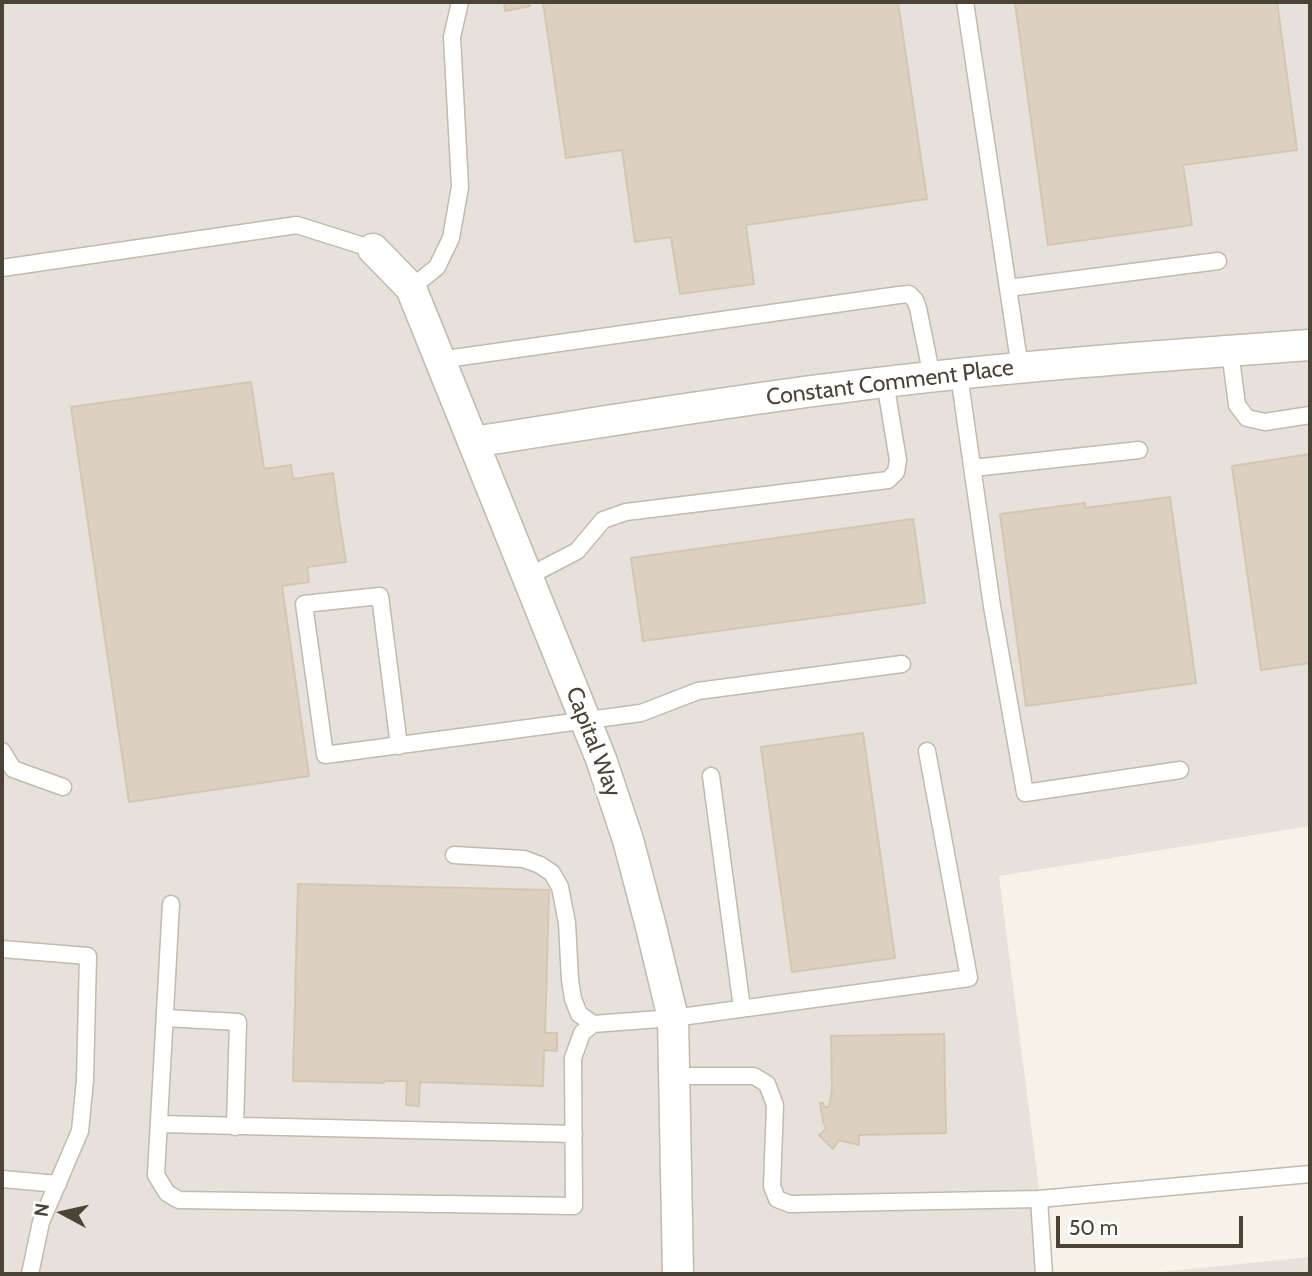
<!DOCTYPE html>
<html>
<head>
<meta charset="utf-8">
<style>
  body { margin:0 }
  #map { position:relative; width:1312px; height:1276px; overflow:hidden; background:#f6f2e9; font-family:Cabin,sans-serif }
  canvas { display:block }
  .frame { position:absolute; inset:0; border:4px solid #4b4336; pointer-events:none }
  .north { position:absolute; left:28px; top:1178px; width:70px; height:70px; -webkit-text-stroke:5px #fff; paint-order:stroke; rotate:278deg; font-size:19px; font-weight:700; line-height:28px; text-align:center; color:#4b4336 }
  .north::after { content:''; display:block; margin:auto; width:24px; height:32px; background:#4b4336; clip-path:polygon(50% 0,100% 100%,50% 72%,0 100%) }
  .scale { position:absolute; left:1056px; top:1216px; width:187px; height:32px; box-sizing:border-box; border:4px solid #4b4336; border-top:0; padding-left:9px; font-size:21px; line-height:24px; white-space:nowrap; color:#4b4336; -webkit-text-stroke:5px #fff; paint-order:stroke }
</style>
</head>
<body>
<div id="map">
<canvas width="1312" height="1276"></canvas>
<div class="frame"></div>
<div class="north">N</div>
<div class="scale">50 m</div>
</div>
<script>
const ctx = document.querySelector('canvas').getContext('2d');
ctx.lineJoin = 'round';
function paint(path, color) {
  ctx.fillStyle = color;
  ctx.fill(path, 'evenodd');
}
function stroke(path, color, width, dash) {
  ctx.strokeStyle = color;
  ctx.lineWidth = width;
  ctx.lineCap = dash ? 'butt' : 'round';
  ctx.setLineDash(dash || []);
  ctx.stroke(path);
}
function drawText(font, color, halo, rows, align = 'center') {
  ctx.font = font + ' Cabin,sans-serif';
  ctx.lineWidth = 7;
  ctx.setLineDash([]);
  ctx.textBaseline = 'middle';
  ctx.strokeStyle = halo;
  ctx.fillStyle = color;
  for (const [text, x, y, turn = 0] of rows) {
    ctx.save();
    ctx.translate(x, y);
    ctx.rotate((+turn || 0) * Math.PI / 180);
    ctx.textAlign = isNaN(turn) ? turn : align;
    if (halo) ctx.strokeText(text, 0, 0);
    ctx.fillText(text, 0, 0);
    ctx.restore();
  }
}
paint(new Path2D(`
  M2,2H1310V826L999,876L1050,1274H2Z
  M1310,1257V1274H1140Z`), '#e6e1db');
const building = new Path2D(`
  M504,2H529L530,6L505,11Z
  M543,2H898L927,199L746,225L754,284L680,294L671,237L635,242L622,150L566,158Z
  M1015,2H1277L1297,150L1183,165L1192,225L1048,245Z
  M251,382L264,469L291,465L293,479L333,473L339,518L346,562L307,567L309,582L282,586L309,776L129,802L71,407Z
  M1310,454V663L1261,670L1232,466Z
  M1170,497L1196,683L1026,706L1000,514L1085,503V508Z
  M913,519L925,603L643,641L631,558Z
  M863,733L895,958L792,972L761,747Z
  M298,884L549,890L545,1033H557V1051L544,1050L543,1086L420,1082L419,1106L406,1105L407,1081H384V1083L293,1081Z
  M944,1034L946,1133L859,1135V1145L839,1140L833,1149L819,1135L826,1129L823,1121L820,1103H823L824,1107H829L832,1089L831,1036Z`);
paint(building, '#dcd1c0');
stroke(building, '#d5c6b0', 2);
const service = new Path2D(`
  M965,2L1020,368
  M2,268L297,225L373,249
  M411,288L437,267L451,238L460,187L452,37L460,2
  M1008,288L1218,261
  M1230,351L1237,405L1247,418L1265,422L1310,415
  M439,360L899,295L909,294L915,300L918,308L932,377
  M959,375L992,606L1025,793L1180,770
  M973,468L1139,450
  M527,577L577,551L603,520L626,512L888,480L896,472L898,460L885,382
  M399,746L380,596L304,604L325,755L641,713L698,691L902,664
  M2,751L13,769L63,787
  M711,776L742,1008
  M454,855L524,859L540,865L552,873L560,887L567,923L570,980L573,999L579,1014L593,1024
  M171,904L156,1175L167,1193L179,1200L574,1206L573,1058L582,1033L593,1024L673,1018L969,978L927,751
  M2,949L88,956L85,1080L80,1131L41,1222L30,1274
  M165,1018L238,1022L235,1127
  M674,1076H754L767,1084L775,1105L772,1186L777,1199L790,1204L1039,1199L1044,1274
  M160,1124L574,1134
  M2,1179L58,1184
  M1039,1199L1310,1174`);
const minor = new Path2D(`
  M373,249L411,288L601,759L628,840L650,923L673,1018L678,1274
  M473,442C597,423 721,402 845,387C1000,367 1155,356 1310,345`);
stroke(service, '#c3baab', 19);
stroke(minor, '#c3baab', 33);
stroke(service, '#fff', 16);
stroke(minor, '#fff', 30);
drawText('23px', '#4b4336', '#fff', [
  ["Constant Comment Place",890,383,-7],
  ["Capital Way",593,742,69]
]);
</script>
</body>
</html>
